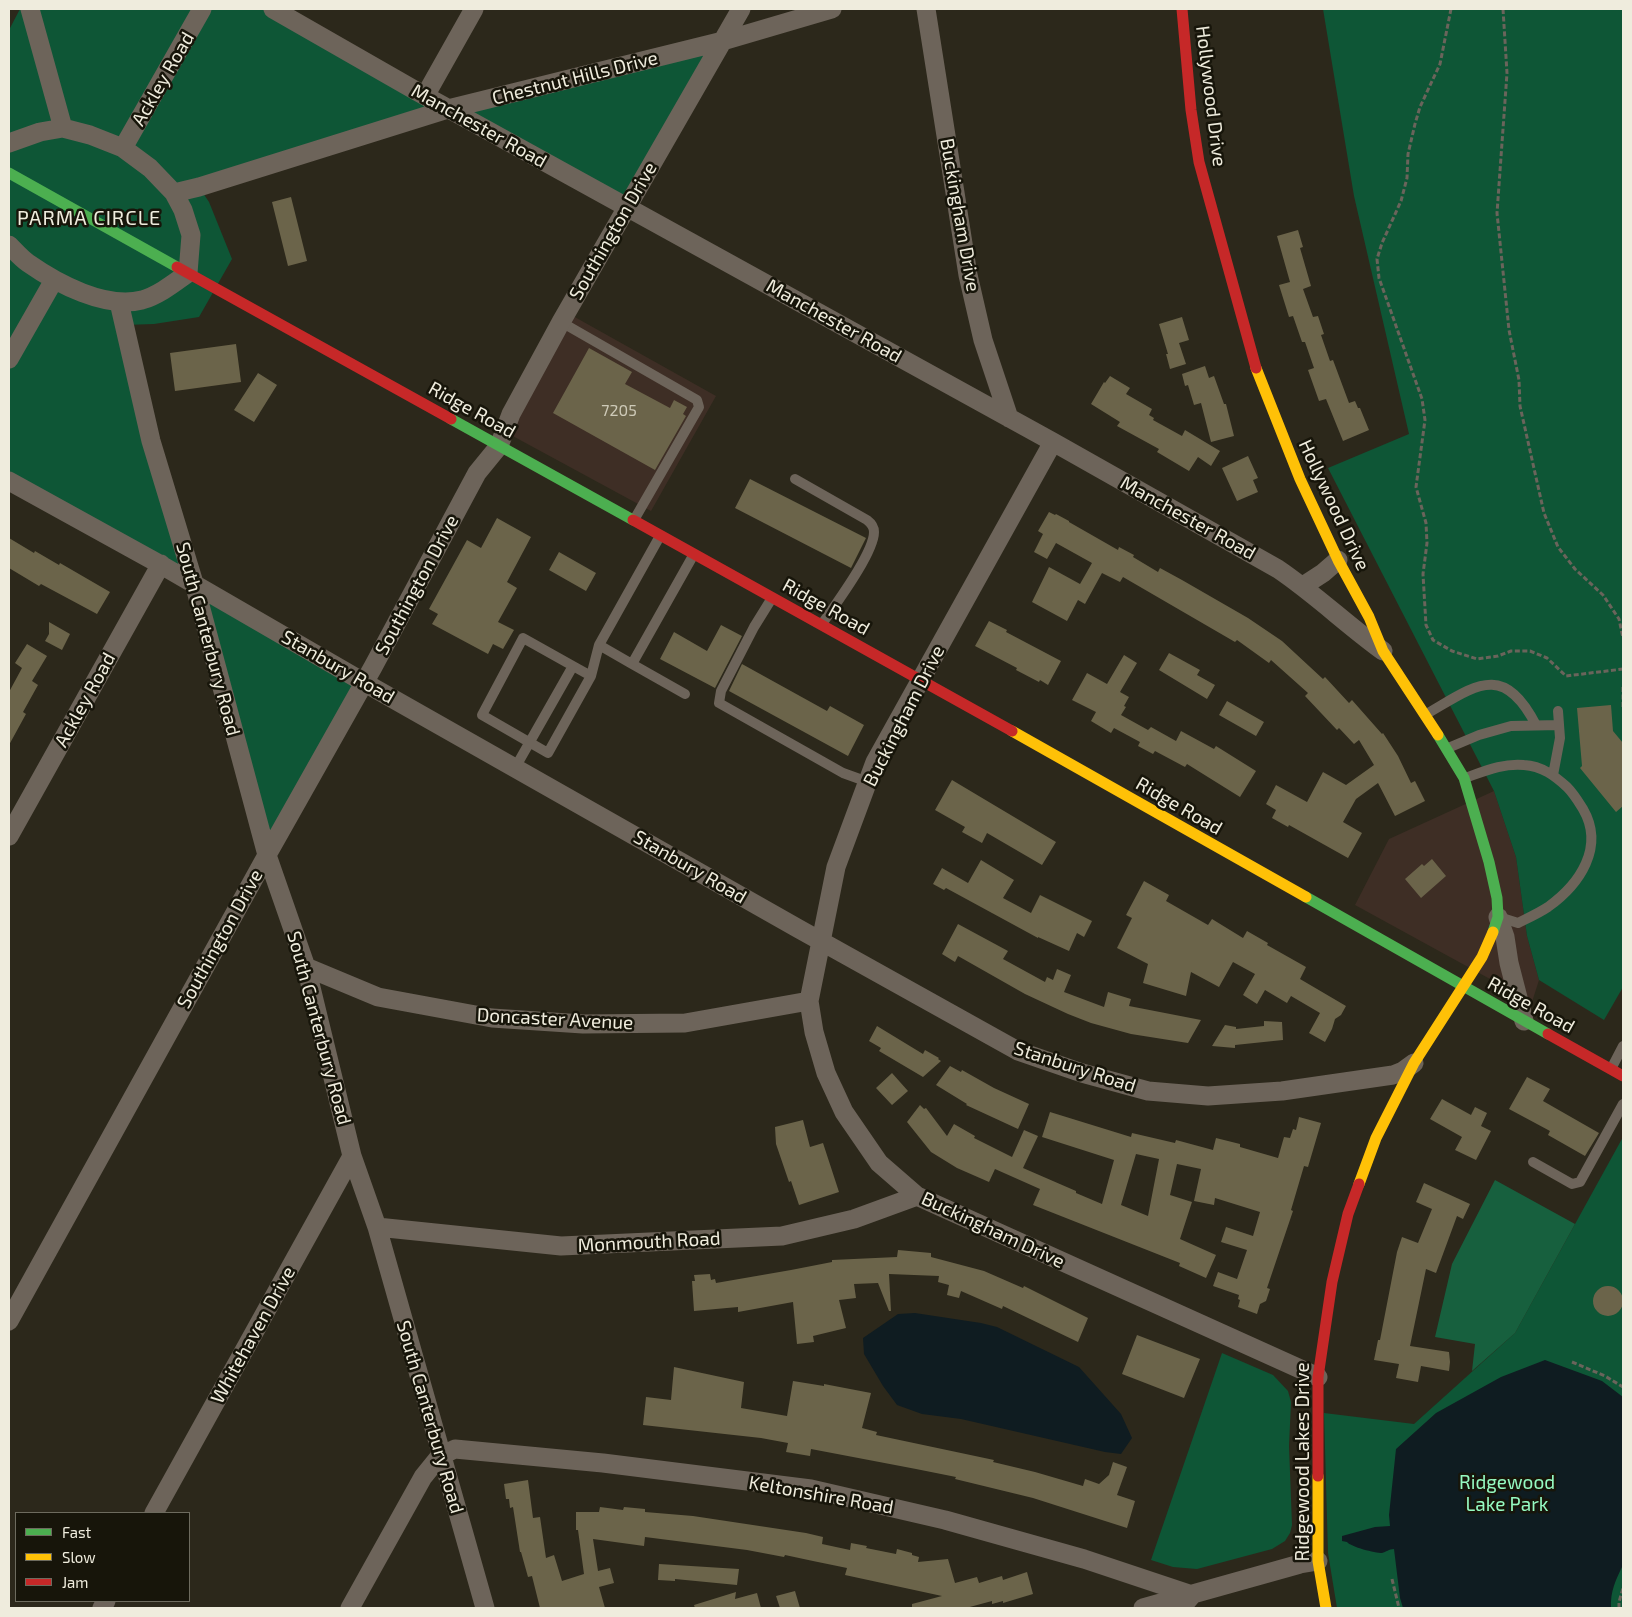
<!DOCTYPE html>
<html>
<head>
<meta charset="utf-8">
<style>
  body { margin:0 }
  #map { position:relative; width:1632px; height:1617px; overflow:hidden; background:#2c281b; font-family:"Exo 2",sans-serif }
  canvas { display:block }
  .frame { position:absolute; inset:0; border:10px solid #efecdd; pointer-events:none }
  .legend { position:absolute; left:15px; top:1512px; width:175px; height:90px; box-sizing:border-box; background:#17150a; border:1px solid #6d6b5e; margin:0; padding:6px 9px; list-style:none; font-size:15px; color:#efecdd }
  .legend li { display:flex; align-items:center; gap:10px; height:25px }
  .legend b { width:25px; border:1px solid #6d6b5e }
</style>
</head>
<body>
<div id="map">
<canvas width="1632" height="1617"></canvas>
<div class="frame"></div>
<ul class="legend">
<li><b style="height:6px;background:#4caf50"></b>Fast</li>
<li><b style="height:6px;background:#ffc107"></b>Slow</li>
<li><b style="height:6px;background:#c62828"></b>Jam</li>
</ul>
</div>
<script>
const ctx = document.querySelector('canvas').getContext('2d');
ctx.lineJoin = 'round';
function paint(path, color) {
  ctx.fillStyle = color;
  ctx.fill(path, 'evenodd');
}
function stroke(path, color, width, dash) {
  ctx.strokeStyle = color;
  ctx.lineWidth = width;
  ctx.lineCap = dash ? 'butt' : 'round';
  ctx.setLineDash(dash || []);
  ctx.stroke(path);
}
function drawText(font, color, halo, rows, align = 'center') {
  ctx.font = font + ' "Exo 2",sans-serif';
  ctx.lineWidth = 5;
  ctx.setLineDash([]);
  ctx.textBaseline = 'middle';
  ctx.strokeStyle = halo;
  ctx.fillStyle = color;
  for (const [text, x, y, turn = 0] of rows) {
    ctx.save();
    ctx.translate(x, y);
    ctx.rotate((+turn || 0) * Math.PI / 180);
    ctx.textAlign = isNaN(turn) ? turn : align;
    if (halo) ctx.strokeText(text, 0, 0);
    ctx.fillText(text, 0, 0);
    ctx.restore();
  }
}
paint(new Path2D(`
  M564,311L716,396L651,511L498,428Z
  M1494,791L1516,857L1527,936L1539,980L1532,1002L1355,905L1389,839Z`), '#3e2e25');
paint(new Path2D(`
  M20,9H273L449,109L723,41L627,206L448,109L199,187L209,202L232,259L199,317L154,324L124,325L194,583L365,683L267,855L194,583L9,481V30Z
  M1323,9H1623V987L1604,1020L1539,980L1527,936L1516,857L1494,791L1328,468L1409,434L1354,196Z
  M1623,1137V1608H1337L1328,1553L1324,1413L1414,1424L1515,1333Z
  M1222,1353L1273,1375L1288,1391L1291,1402L1289,1446L1292,1525L1290,1533L1285,1541L1272,1549L1197,1569L1173,1567L1151,1560Z`), '#0e5636');
paint(new Path2D(`
  M1495,1180L1575,1224L1515,1333L1472,1371L1475,1344L1435,1337L1452,1264Z`), '#17603e');
paint(new Path2D(`
  M915,1313L981,1323L997,1327L1079,1367L1121,1414L1132,1438L1121,1454L1105,1452L961,1419L922,1414L897,1405L883,1386L864,1354L863,1338L898,1314Z
  M1545,1360L1602,1381L1623,1397V1565C1616,1579 1610,1592 1611,1608H1403L1400,1598L1394,1549C1389,1549 1386,1552 1382,1553C1375,1553 1351,1547 1347,1542L1342,1541V1536L1375,1527L1390,1526L1389,1515L1396,1449L1436,1413L1501,1377Z`), '#0f1c21');
paint(new Path2D(`
  M291,197L307,261L288,266L272,202Z
  M1298,230L1303,247L1300,248L1311,286L1303,289L1313,317L1318,316L1324,334L1321,335L1330,361L1333,360L1349,403L1355,401L1358,408H1360L1369,430L1343,441L1326,399L1319,401L1308,370L1314,368L1305,342H1302L1293,316L1289,317L1279,285L1290,282L1277,236Z
  M1182,317L1189,340L1179,343L1186,364L1170,369L1166,354H1168L1159,324Z
  M236,344L241,382L175,391L170,353Z
  M589,348L632,372L625,384L670,408L674,400L687,407L683,414L686,416L655,470L553,413Z
  M1205,366L1209,378L1214,376L1224,404H1226L1234,436L1211,442L1201,403L1194,405L1188,385L1185,386L1182,374Z
  M258,373L277,385L254,422L234,410Z
  M1110,376L1130,388L1126,394L1152,409L1149,415L1154,418L1153,420L1182,436L1185,430L1220,451L1211,466L1198,457L1189,471L1157,452L1159,449L1117,426L1120,422L1091,404L1104,382L1105,383Z
  M1248,456L1258,478L1253,480L1258,492L1237,501L1222,468Z
  M750,479L866,538L851,568L735,508Z
  M1049,512L1055,515L1056,514L1069,521V522L1118,550L1119,547L1134,555L1133,557L1158,572L1160,568L1182,580L1248,618L1282,641L1323,679L1325,677L1349,703L1352,700L1382,734L1383,733L1398,756L1411,783L1415,781L1425,801L1395,816L1378,783L1356,799L1343,822L1362,833L1348,858L1289,825L1288,827L1272,818L1276,810L1266,804L1276,785L1307,802L1323,772L1346,785L1374,765L1359,740L1354,744L1339,728L1337,730L1305,696L1308,693L1271,660L1269,663L1237,640L1235,642L1123,577L1120,582L1102,573L1085,604L1078,600L1067,621L1032,602L1049,567L1080,584L1092,563L1056,543L1047,559L1034,552L1043,534L1038,531Z
  M497,518L531,537L507,582L517,588L498,622L514,630L503,649L493,644L488,654L432,624L438,614L429,609L467,540L481,548Z
  M9,538L34,553L35,551L59,565L60,563L110,592L97,614L41,584L39,586L9,568Z
  M559,552L596,573L586,591L549,570Z
  M989,621L1007,630L1006,632L1061,661L1048,685L1040,680L1039,682L1016,670L1017,668L975,646Z
  M49,622L70,634L62,650L45,641L49,634Z
  M721,625L742,636L715,688L660,659L674,632L707,651Z
  M27,644L47,656L32,681L38,685L23,712L26,714L9,745V692L22,668L15,663Z
  M1169,653L1200,670L1197,675L1215,685L1207,699L1159,670Z
  M1124,655L1137,663L1120,692L1129,697L1124,706L1126,707L1121,715L1148,730L1151,727L1176,741L1181,731L1214,749L1216,746L1256,771L1240,797L1187,764L1185,767L1155,751L1153,754L1138,746L1140,742L1114,728L1111,733L1091,721L1096,712L1072,700L1087,673L1107,684Z
  M742,664L827,711L830,706L864,725L848,756L729,691Z
  M1227,701L1264,722L1256,736L1219,715Z
  M1611,705L1613,731L1623,743V806L1616,812L1580,768L1582,766L1577,708Z
  M952,780L1056,842L1042,865L987,833L982,843L962,832L965,827L935,810Z
  M1432,859L1446,876L1421,898L1405,879L1422,864L1424,866Z
  M981,860L1014,880L1003,898L1031,913L1040,895L1092,921L1084,937L1077,933L1069,951L1038,937V938L946,888L944,890L933,884L942,868L968,883Z
  M1144,881L1169,895L1166,901L1208,925L1212,919L1243,938L1247,931L1268,943L1267,945L1306,967L1300,979L1346,1006L1341,1015L1335,1019L1332,1029L1325,1042L1309,1033L1320,1013L1291,996L1287,1003L1265,990L1257,1004L1243,995L1255,974L1233,962L1219,987L1191,972L1186,996L1143,983L1148,964L1117,948L1132,918L1126,915Z
  M958,924L1008,951L1003,959L1045,982L1047,977L1053,980L1057,969L1071,975L1064,992L1104,1007L1108,992L1131,999L1129,1006L1201,1020L1188,1043L1131,1034L1091,1023L1068,1014L1025,994L958,956L955,962L942,954Z
  M1264,1021L1282,1022L1283,1040L1235,1045V1048L1212,1046L1225,1025L1236,1027V1029L1264,1026Z
  M877,1026L923,1054L925,1050L939,1058L938,1059L941,1061L923,1077L879,1051L881,1048L869,1041Z
  M950,1066L961,1072L962,1070L994,1088L1029,1104L1018,1129L966,1105L967,1104L936,1085Z
  M892,1073L908,1091L892,1105L876,1088Z
  M1527,1077L1550,1089L1543,1101L1599,1133L1585,1156L1548,1135L1550,1131L1509,1109Z
  M1442,1099L1471,1115L1475,1107L1487,1113L1481,1126L1491,1131L1476,1160L1455,1150L1462,1137L1430,1119Z
  M920,1105L924,1109L926,1108L947,1136L954,1124L975,1136L974,1138L1012,1157L1024,1130L1038,1136L1023,1168L1076,1191V1193L1102,1204L1114,1160L1042,1137L1050,1112L1131,1137L1132,1133L1175,1143L1176,1140L1213,1150L1216,1138L1240,1144V1147L1278,1158L1284,1137L1290,1138L1293,1129L1296,1130L1299,1117L1321,1123L1308,1167L1304,1166L1291,1210L1293,1211L1267,1288L1270,1289L1266,1301L1260,1304L1257,1314L1238,1307L1240,1300L1238,1299L1239,1295L1213,1286L1218,1272L1237,1279L1247,1250L1221,1242L1226,1227L1253,1236L1260,1212L1215,1198L1214,1205L1194,1201L1201,1169L1177,1164L1170,1195L1192,1202L1180,1239L1216,1255L1206,1278L1179,1266L1180,1263L1033,1205L1040,1189L995,1169L989,1182L957,1168L931,1152L907,1122ZM1136,1154L1159,1159L1148,1216L1121,1205Z
  M803,1120L810,1147L823,1143L839,1192L799,1205L791,1181L789,1182L776,1144L775,1127Z
  M1424,1183L1470,1204L1463,1219L1457,1216L1436,1273L1426,1269L1410,1346L1449,1352L1450,1362L1449,1371L1421,1366L1418,1382L1396,1378L1399,1364L1374,1360L1378,1340H1380L1397,1252L1402,1237L1418,1243L1432,1209L1416,1202Z
  M898,1250L931,1253V1257L984,1271L1023,1288L1024,1286L1088,1318L1078,1342L1003,1306L1002,1309L961,1291L959,1298L947,1295L949,1285L938,1282L939,1276L889,1274L891,1311H889L878,1283L854,1284L856,1298L839,1300L846,1328L813,1336L814,1342L797,1344L793,1302L738,1312V1307L694,1311L692,1281H695L694,1275L710,1274L711,1280L715,1279L716,1283L791,1270L832,1262V1260L897,1257Z
  M1593 1301a15 15 0 1 1 30 0a15 15 0 1 1-30 0Z
  M1137,1335L1200,1359L1184,1398L1122,1374Z
  M674,1367L744,1382L741,1408L787,1416L793,1381L824,1386V1384L871,1393L862,1428L877,1432L876,1435L994,1460L993,1462L1035,1472L1083,1486L1085,1479L1099,1484L1109,1475L1113,1462L1127,1467L1117,1495L1135,1501L1127,1528L1033,1498L955,1479L956,1477L916,1469L811,1449L810,1456L786,1452L788,1443L761,1438L643,1425L646,1397L671,1400Z
  M528,1480L533,1518L540,1517L546,1558L554,1555L562,1581L584,1574L578,1530H576V1512H599L600,1507L623,1510L624,1507L645,1509V1512L693,1516L806,1533L823,1537L822,1544L850,1550L851,1543L867,1546L866,1548L896,1554L897,1549L912,1553V1555L919,1557L918,1562L948,1559L955,1583L977,1577L979,1583L1002,1576L1003,1580L1027,1572L1033,1594L1003,1603V1601L992,1604V1601L966,1608H912V1604L942,1596L845,1575L847,1568L813,1561L785,1555L784,1557L747,1550L645,1537L644,1546L593,1539L598,1571L610,1568L614,1583L599,1587L605,1608H540L532,1576L528,1577L521,1552H520L513,1507L510,1508L509,1499H506L504,1484Z
  M659,1564L739,1569L737,1585L675,1579V1581L658,1580Z
  M795,1591L800,1608H780L776,1596Z
  M736,1592L735,1599L757,1593L761,1608H695L694,1605Z`), '#6b644a');
stroke(new Path2D(`
  M1451,9L1440,64L1420,107L1415,124L1408,154L1407,178L1401,201L1382,243L1377,259L1379,278L1422,399L1425,420L1416,487L1426,523L1427,543L1423,574L1426,625L1433,640L1452,651L1477,659L1498,656L1511,651H1530L1547,658L1566,676L1623,669
  M1503,9L1507,73L1497,213L1509,330L1519,380L1520,406L1544,513L1558,547L1575,569L1603,595L1619,619L1623,638
  M1623,687V709
  M1572,1362L1605,1376L1623,1387
  M1392,1579L1399,1608
  M1619,1608V1602L1623,1588`), '#6a645b', 3, [5, 2.5]);
stroke(new Path2D(`
  M561,322L697,400L699,407L634,520
  M795,479L867,520C871,523 874,526 874,532C874,553 835,605 822,624
  M660,536L599,645L632,664L694,554
  M772,598L754,627L721,691L719,703L843,773L868,782
  M632,664L685,694
  M573,666L523,638L482,715L548,753L591,676
  M1428,713C1475,686 1503,661 1536,725
  M1448,748L1479,735L1511,726L1559,725
  M515,768L573,666L591,676L599,645
  M1553,775L1560,738L1558,711
  M1465,778C1485,771 1503,763 1524,765C1542,766 1555,776 1567,787C1574,794 1578,801 1583,809C1605,847 1580,884 1548,907C1539,913 1528,918 1518,923L1499,917
  M1611,1069L1623,1046
  M1533,1162L1572,1184L1580,1182L1623,1104`), '#6d645a', 10);
stroke(new Path2D(`
  M30,9L63,128
  M273,9L418,92L1053,442L1278,569C1315,594 1347,625 1383,651
  M926,9L968,275L983,340L1009,418
  M425,96L474,9
  M9,143L40,132L63,128L90,135L123,148L150,168L174,193L183,210L191,235L188,273C174,283 159,295 142,300C105,309 58,284 28,263C21,258 15,251 9,245
  M123,148L202,9
  M174,193L199,187L448,109L723,41L832,9
  M119,302L151,441L194,583L267,855L306,967L352,1156L377,1227L485,1608
  M9,359L54,280
  M1053,442L875,762L836,867L809,1001L814,1032L826,1073L844,1112L879,1163L917,1196L1318,1377
  M9,481L163,566L365,683L799,929L1018,1051L1082,1073L1148,1091L1208,1096L1282,1091L1393,1075L1403,1071L1414,1063
  M1303,586L1323,573L1338,560
  M9,836L161,564
  M1498,917L1505,937L1509,963L1524,1021
  M306,967L378,997L492,1018L583,1024L685,1023L809,1001
  M377,1227L561,1246L782,1236L854,1219L917,1196
  M9,1321L267,855L373,667L477,473L499,446L511,414L561,322L741,9
  M154,1513L352,1156
  M102,1608L106,1601
  M350,1608L423,1477L440,1456L455,1449L603,1463L811,1489L945,1520L1084,1559L1192,1595L1181,1608
  M1143,1608L1300,1564L1318,1561`), '#6d645a', 19);
stroke(new Path2D(`
  M9,173L177,267
  M451,419L633,520
  M1438,735L1464,778L1489,862L1497,898L1498,917L1493,932
  M1306,897L1548,1034`), '#4caf50', 11);
stroke(new Path2D(`
  M1256,368L1300,479L1338,560L1369,617L1383,651L1438,735
  M1012,731L1306,897
  M1359,1184L1376,1138L1414,1063L1482,957L1493,932
  M1318,1476V1561L1326,1608`), '#ffc107', 11);
stroke(new Path2D(`
  M1182,9L1191,110L1199,162L1256,368
  M177,267L451,419
  M633,520L1012,731
  M1548,1034L1623,1076
  M1318,1476V1377L1332,1282L1348,1214L1359,1184`), '#c62828', 11);
drawText('16px', '#cecab8', null, [
  ["7205",619,411]
]);
drawText('19px', '#efecdd', '#17150a', [
  ["Chestnut Hills Drive",575,78,-14],
  ["Ackley Road",163,79,-60],
  ["Hollywood Drive",1211,96,83],
  ["Manchester Road",479,126,29],
  ["Buckingham Drive",960,215,80],
  ["Southington Drive",613,231,-60],
  ["Manchester Road",834,321,29],
  ["Ridge Road",472,410,29],
  ["Hollywood Drive",1334,505,65],
  ["Manchester Road",1188,518,29],
  ["Southington Drive",417,585,-62],
  ["Ridge Road",826,607,29],
  ["South Canterbury Road",208,639,75],
  ["Stanbury Road",338,667,30],
  ["Ackley Road",85,700,-61],
  ["Buckingham Drive",904,716,-63],
  ["Ridge Road",1179,806,30],
  ["Stanbury Road",690,867,30],
  ["Southington Drive",220,939,-61],
  ["Ridge Road",1531,1005,29],
  ["Doncaster Avenue",555,1019,3],
  ["South Canterbury Road",319,1028,75],
  ["Stanbury Road",1075,1067,18],
  ["Buckingham Drive",993,1230,25],
  ["Monmouth Road",649,1242,-3],
  ["Whitehaven Drive",253,1335,-61],
  ["South Canterbury Road",430,1417,74],
  ["Ridgewood Lakes Drive",1303,1462,-90],
  ["Keltonshire Road",821,1495,10]
]);
drawText('19px', '#95fac2', '#17150a', [
  ["Ridgewood",1507,1483],
  ["Lake Park",1507,1505]
]);
ctx.letterSpacing = '1px';
drawText('20px', '#efecdd', '#17150a', [
  ["PARMA CIRCLE",89,218]
]);
ctx.letterSpacing = '0px';
</script>
</body>
</html>
